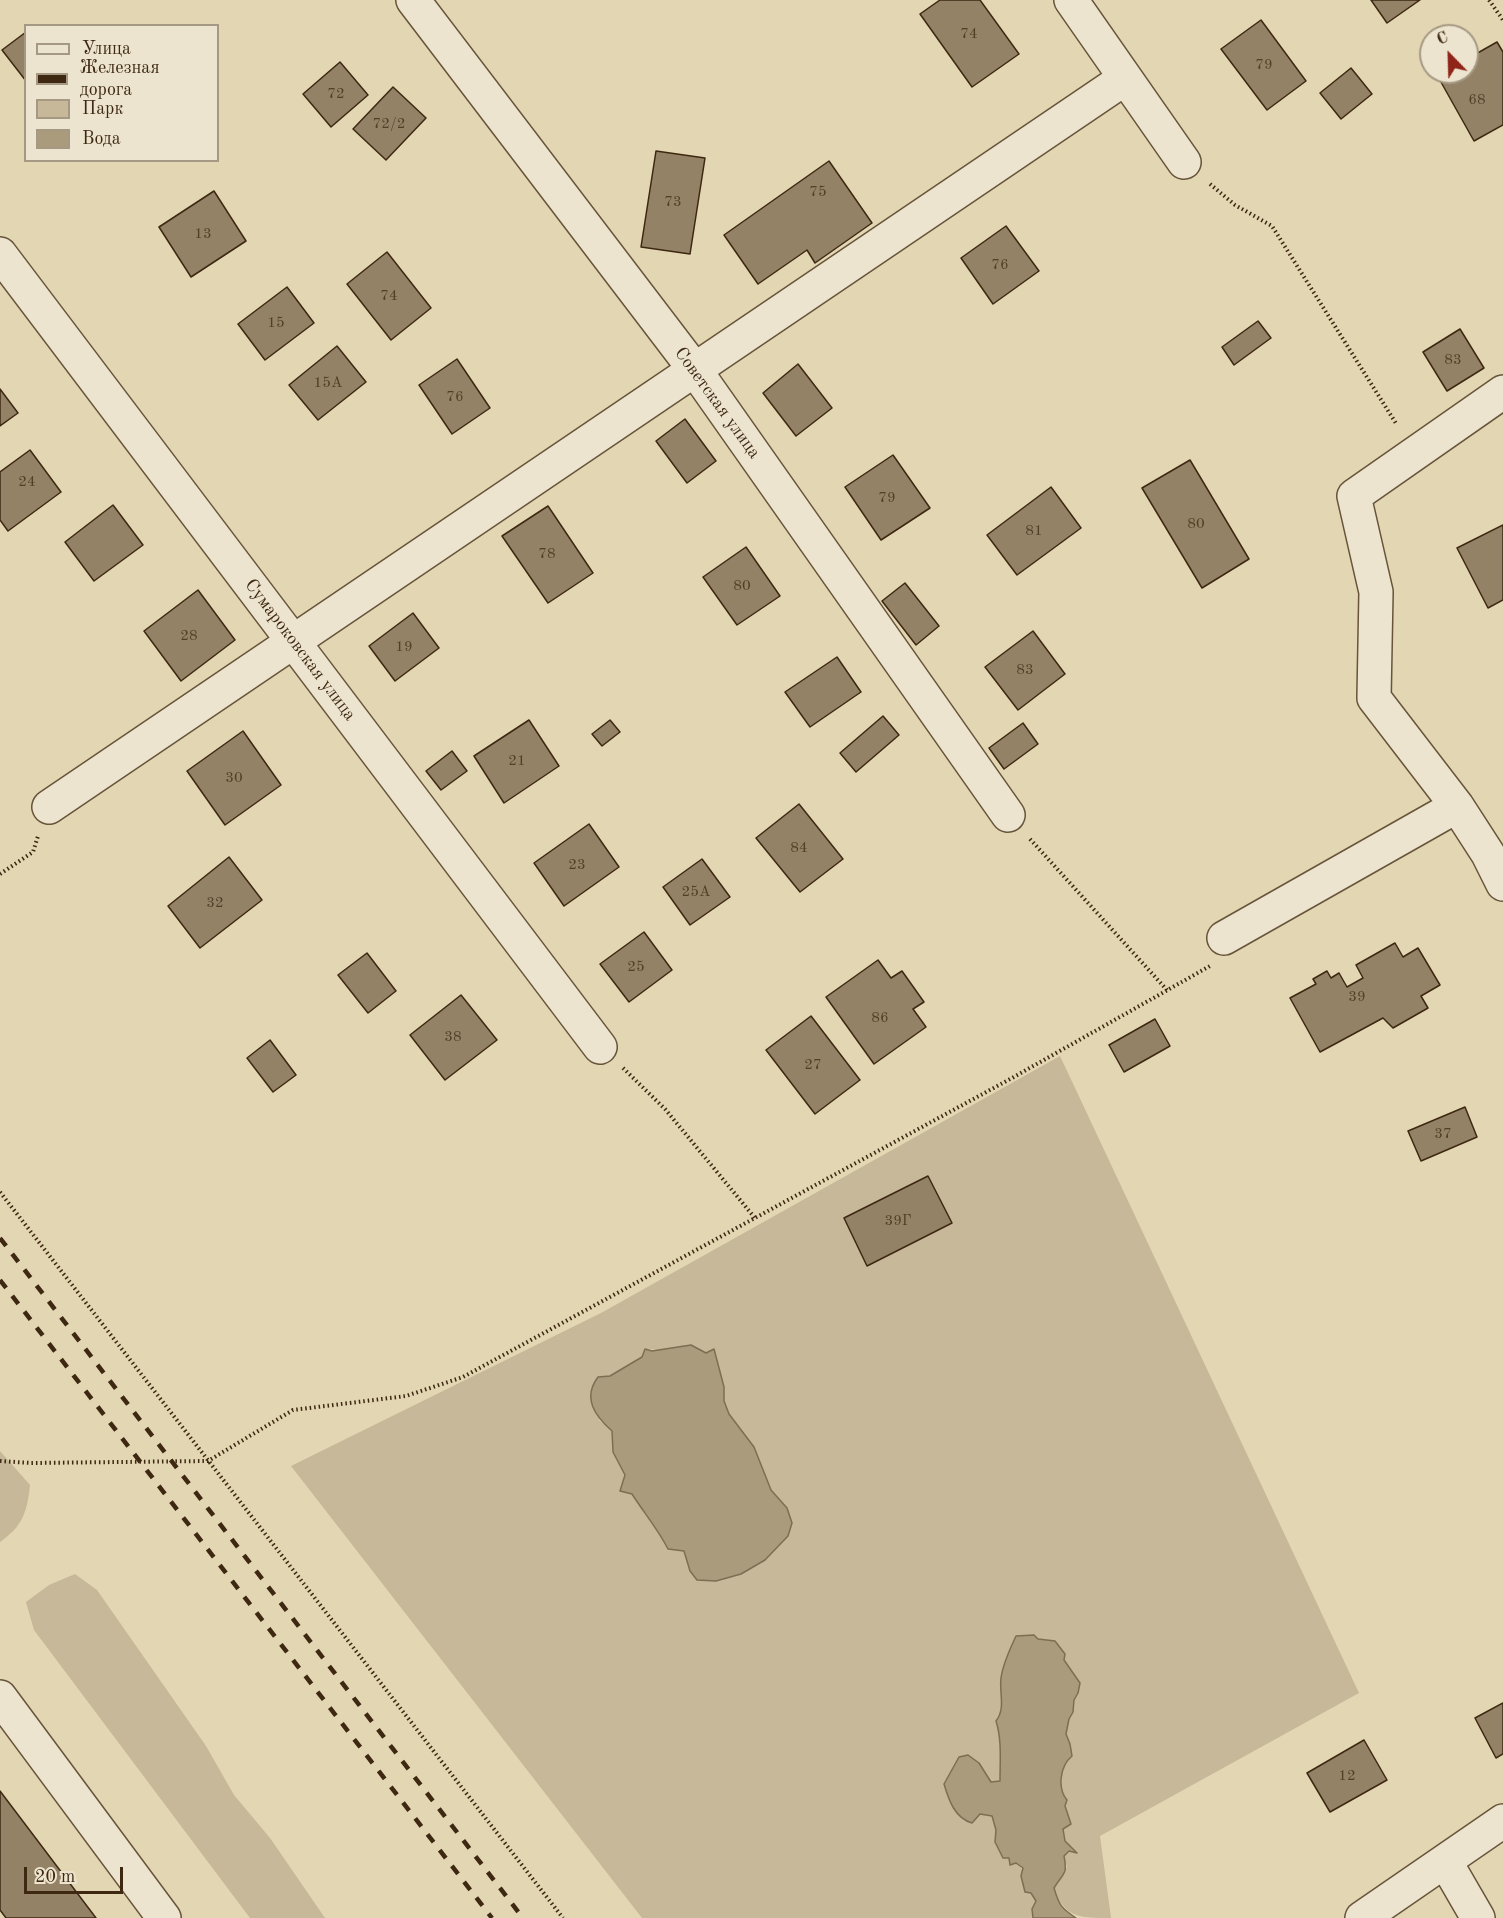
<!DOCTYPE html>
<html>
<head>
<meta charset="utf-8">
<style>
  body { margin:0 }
  #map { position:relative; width:1503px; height:1918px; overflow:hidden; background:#e2d6b3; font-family:"Old Standard TT",serif }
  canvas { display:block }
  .legend { position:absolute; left:24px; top:24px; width:195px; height:138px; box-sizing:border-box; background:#ece4ce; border:2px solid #a69983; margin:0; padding:8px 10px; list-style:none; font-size:18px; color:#3e2812 }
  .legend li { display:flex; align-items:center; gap:12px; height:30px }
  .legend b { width:30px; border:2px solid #a69983 }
  .north { position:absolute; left:1419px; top:24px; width:60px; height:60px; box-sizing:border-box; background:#ece4ce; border:2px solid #a69983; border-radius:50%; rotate:337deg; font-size:16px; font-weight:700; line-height:24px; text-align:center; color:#3e2812 }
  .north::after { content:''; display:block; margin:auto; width:21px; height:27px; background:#8f2418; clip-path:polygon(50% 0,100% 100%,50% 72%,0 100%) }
  .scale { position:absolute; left:24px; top:1867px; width:99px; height:27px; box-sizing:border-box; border:3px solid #3e2812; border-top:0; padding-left:8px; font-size:18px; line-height:21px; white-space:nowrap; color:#3e2812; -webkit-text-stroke:4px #ece4ce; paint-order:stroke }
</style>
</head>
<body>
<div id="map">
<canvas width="1503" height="1918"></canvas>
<ul class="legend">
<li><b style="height:8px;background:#ece4ce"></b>Улица</li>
<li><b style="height:8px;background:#3e2812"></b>Железная дорога</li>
<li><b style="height:16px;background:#c6b898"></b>Парк</li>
<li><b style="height:16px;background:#aa9b7c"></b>Вода</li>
</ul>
<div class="north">С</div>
<div class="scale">20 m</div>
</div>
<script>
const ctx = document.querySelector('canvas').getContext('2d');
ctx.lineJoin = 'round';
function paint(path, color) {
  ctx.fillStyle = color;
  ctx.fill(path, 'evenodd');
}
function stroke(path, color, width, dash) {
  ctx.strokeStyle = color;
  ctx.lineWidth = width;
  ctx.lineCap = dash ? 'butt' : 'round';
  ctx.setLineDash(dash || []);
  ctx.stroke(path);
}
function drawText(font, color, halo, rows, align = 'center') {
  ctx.font = font + ' "Old Standard TT",serif';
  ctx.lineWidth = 5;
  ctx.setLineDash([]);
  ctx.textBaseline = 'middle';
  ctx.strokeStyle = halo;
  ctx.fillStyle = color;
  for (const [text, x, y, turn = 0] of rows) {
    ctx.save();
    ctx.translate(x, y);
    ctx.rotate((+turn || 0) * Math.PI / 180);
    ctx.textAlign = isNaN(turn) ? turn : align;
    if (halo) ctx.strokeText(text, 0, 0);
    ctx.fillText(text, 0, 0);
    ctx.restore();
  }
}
paint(new Path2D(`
  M1060,1056L1359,1693L1100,1836L1111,1918C1080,1918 1064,1918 1054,1888L1067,1867L1064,1856L1069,1850L1076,1852L1065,1841L1063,1829L1071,1824L1062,1794L1061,1778L1070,1744L1066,1734L1069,1719L1073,1712L1074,1700L1078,1693L1080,1683L1064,1660L1065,1654L1055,1641L1016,1636C1010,1649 1002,1665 1001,1680C1000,1695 1005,1708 997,1722C1002,1740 1000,1761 1000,1781L991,1782L979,1763L948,1777L944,1785L980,1814L992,1816L996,1830L995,1842L1003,1858C1026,1859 1027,1886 1036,1901L1032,1909L1033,1918H642L291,1466L601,1313ZM645,1349L706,1353L714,1350L724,1387V1401L729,1414L754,1447L771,1490L787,1508L788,1536L765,1560L690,1571L684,1551L668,1549C658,1529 643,1513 632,1494L620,1491L625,1475L613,1452L612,1431L599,1420L598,1378L610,1376L642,1357Z
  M0,1451L30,1485C27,1512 23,1526 0,1542Z
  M75,1574L97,1590L206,1746L234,1795L270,1838L325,1918H250L34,1630L26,1602L49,1585Z`), '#c6b898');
const water = new Path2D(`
  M691,1345L706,1353L714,1349L724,1387V1401L729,1414L754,1447L771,1490L787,1508L792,1523L788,1536L765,1560L741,1574L716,1581L697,1580L690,1571L684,1551L668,1549C658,1529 644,1513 632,1494L620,1491L625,1475L613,1452L612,1431C595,1416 582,1398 598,1377L610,1376L642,1357L645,1349L652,1351Z
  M1034,1635L1038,1639L1055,1641L1065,1654L1064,1660L1080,1683L1078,1693L1074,1700L1073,1712L1069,1719L1066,1734L1070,1744L1072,1756C1060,1766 1057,1788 1067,1800L1065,1806L1071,1824L1063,1829L1065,1841L1077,1853L1069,1851L1064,1856C1068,1875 1063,1873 1054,1888C1059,1905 1061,1908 1076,1918H1033L1032,1909L1036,1901L1031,1893L1025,1892L1021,1876L1023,1868L1016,1863L1010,1865L1009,1858H1003L995,1842L996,1830L992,1816L980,1814L972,1823C955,1818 949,1801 944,1784L959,1757L968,1755L979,1763L991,1782L1000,1781C1000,1761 1002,1740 996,1721C1006,1708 999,1693 1001,1678C1003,1663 1010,1649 1016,1636Z`);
paint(water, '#aa9b7c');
stroke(water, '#7f6d52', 1.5);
const building = new Path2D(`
  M940,0H980L1019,54L972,87L920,14Z
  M1371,0H1420L1387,23Z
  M1261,20L1306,81L1267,110L1221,49Z
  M26,32V81L2,50Z
  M1497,42L1503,52V125L1474,141L1437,75L1443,72H1467V59Z
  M340,62L368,95L331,127L303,94Z
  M1351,68L1372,94L1341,119L1320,93Z
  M393,87L426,118L386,160L353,129Z
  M656,151L705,158L690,254L641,247Z
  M829,161L872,223L815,263L807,250L758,284L724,235Z
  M214,191L246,241L191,277L159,227Z
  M1006,226L1039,271L993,304L961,258Z
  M387,252L431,308L391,340L347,284Z
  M287,287L314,323L265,360L238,324Z
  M1258,321L1271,338L1234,365L1222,347Z
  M1460,329L1484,368L1447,391L1423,352Z
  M337,346L366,382L318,420L289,385Z
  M457,359L490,408L452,434L419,385Z
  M798,364L832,408L796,436L763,393Z
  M0,389L18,413L0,426Z
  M685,419L716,461L687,483L656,441Z
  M30,450L61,492L8,531L0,520V472Z
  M893,455L930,508L881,540L845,487Z
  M1190,460L1249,559L1202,588L1142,488Z
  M1051,487L1081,528L1017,575L987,535Z
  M113,505L143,545L94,581L65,542Z
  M548,506L593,573L548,603L502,536Z
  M1503,525V600L1488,608L1457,548Z
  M746,547L780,596L737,625L703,577Z
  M905,583L939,626L916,645L882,601Z
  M198,590L235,640L181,681L144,631Z
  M413,613L439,648L395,681L369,646Z
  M1033,631L1065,674L1018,710L985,667Z
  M837,657L861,692L810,727L785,692Z
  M883,716L899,735L856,772L840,753Z
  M529,720L559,766L504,803L474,756Z
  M610,720L620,732L602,746L592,734Z
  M1023,723L1038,744L1004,769L989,748Z
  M243,731L281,785L225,825L187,771Z
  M452,751L467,771L441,790L426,771Z
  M799,804L843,859L800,892L756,838Z
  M589,824L619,867L564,906L534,863Z
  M229,857L262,900L200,948L168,906Z
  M702,859L730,897L690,925L663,887Z
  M644,932L672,970L629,1002L600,964Z
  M1395,943L1403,957L1418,948L1440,985L1421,996L1428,1008L1393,1028L1383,1018L1320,1052L1290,998L1316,984L1313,979L1327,971L1331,978L1339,973L1347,987L1363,978L1356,965Z
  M367,953L396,991L368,1013L338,975Z
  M878,960L891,978L902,971L924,1002L913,1009L926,1027L874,1064L826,997Z
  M461,995L497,1040L445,1080L410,1035Z
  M811,1016L860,1080L815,1114L766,1050Z
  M1155,1019L1170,1046L1124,1072L1109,1045Z
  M270,1040L296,1075L273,1092L247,1058Z
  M1465,1107L1477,1137L1421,1161L1408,1131Z
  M928,1176L952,1223L867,1266L844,1218Z
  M1503,1703V1754L1496,1758L1475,1718Z
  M1364,1740L1387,1780L1330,1812L1307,1773Z
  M0,1791L96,1918H6L0,1910Z`);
paint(building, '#938266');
stroke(building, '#3e2812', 1.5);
const minor = new Path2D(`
  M413,0L695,370L1008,815
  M1071,0L1184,162
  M0,254L600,1047
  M1503,392L1354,496L1376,592L1374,698L1457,806L1488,854L1503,884
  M49,807L1124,79
  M1224,938L1457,806
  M0,1697L164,1918
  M1445,1861L1478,1918
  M1362,1918L1503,1821`);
stroke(minor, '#67543a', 36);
stroke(new Path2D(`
  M1489,0L1503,20
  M1210,184L1235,205L1272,226L1397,425
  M1030,839L1167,990
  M0,874L33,852L38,836
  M623,1068L665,1109L755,1218
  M0,1192L563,1918
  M0,1461L31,1463L208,1461L293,1410L406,1396L463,1377L1012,1078L1210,966`), '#3e2812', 4, [1.5, 3]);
stroke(minor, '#ece4ce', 33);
stroke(new Path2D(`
  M0,1238L523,1918
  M0,1280L492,1918`), '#3e2812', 4.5, [10, 10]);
drawText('15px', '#533e27', null, [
  ["74",969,34],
  ["79",1264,65],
  ["72",336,94],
  ["68",1477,100],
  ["72/2",389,124],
  ["75",818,192],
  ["73",673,202],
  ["13",203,234],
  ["76",1000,265],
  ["74",389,296],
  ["15",276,323],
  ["83",1453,360],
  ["15А",328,383],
  ["76",455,397],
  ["24",27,482],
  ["79",887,498],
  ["80",1196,524],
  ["81",1034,531],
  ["78",547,554],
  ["80",742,586],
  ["28",189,636],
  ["19",404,647],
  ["83",1025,670],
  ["21",517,761],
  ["30",234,778],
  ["84",799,848],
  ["23",577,865],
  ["25А",696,892],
  ["32",215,903],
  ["25",636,967],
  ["39",1357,997],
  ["86",880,1018],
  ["38",453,1037],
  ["27",813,1065],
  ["37",1443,1134],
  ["39Г",898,1221],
  ["12",1347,1776]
]);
drawText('18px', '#3e2812', '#ece4ce', [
  ["Советская улица",717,403,54],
  ["Сумароковская улица",300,650,53]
]);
</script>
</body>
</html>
